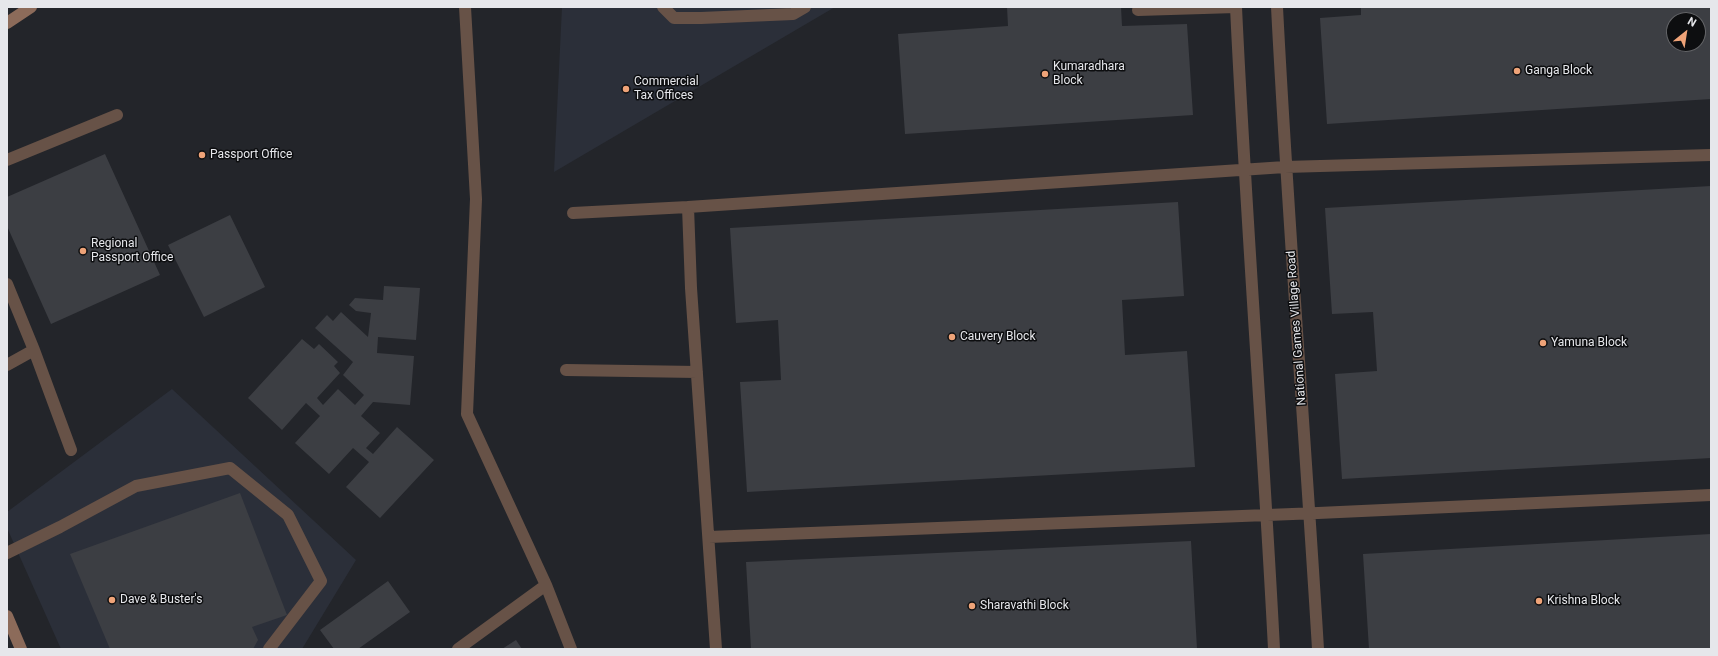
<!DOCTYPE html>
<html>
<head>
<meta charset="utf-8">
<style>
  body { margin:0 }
  #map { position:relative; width:1718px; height:656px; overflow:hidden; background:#23252a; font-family:Roboto,sans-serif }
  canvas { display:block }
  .frame { position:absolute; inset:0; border:8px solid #e6e7eb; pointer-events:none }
  .north { position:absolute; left:1666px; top:12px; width:40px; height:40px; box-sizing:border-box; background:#0d0e10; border:1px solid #646568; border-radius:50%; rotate:30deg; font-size:11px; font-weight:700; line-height:16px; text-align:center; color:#e6e7eb }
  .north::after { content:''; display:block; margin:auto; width:14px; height:18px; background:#efa378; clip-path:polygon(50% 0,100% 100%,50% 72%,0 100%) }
</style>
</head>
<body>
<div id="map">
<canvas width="1718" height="656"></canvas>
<div class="frame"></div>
<div class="north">N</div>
</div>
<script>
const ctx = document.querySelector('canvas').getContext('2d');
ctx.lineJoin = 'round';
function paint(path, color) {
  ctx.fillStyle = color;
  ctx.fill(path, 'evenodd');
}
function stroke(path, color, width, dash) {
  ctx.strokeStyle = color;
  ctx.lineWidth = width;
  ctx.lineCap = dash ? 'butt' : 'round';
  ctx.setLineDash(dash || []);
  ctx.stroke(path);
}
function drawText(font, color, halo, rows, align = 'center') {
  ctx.font = font + ' Roboto,sans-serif';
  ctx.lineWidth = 3;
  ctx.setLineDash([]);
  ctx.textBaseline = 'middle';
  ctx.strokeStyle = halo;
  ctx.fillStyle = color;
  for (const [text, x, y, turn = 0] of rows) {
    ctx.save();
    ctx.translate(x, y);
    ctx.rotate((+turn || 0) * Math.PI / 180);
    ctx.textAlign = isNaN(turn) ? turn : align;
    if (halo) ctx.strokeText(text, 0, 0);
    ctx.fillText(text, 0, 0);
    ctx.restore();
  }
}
paint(new Path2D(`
  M562,7H835L554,172Z
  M172,389L356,560L302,649H61L7,528V512Z`), '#2b2f39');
paint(new Path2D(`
  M1007,7H1121L1122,26L1187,24L1193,115L905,134L898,34L1008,26Z
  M1361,7H1711V99L1327,124L1320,18L1361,15ZM1674,20H1698V44H1674Z
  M105,154L160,275L51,324L7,226V197Z
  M1711,186V458L1342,479L1335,374L1377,371L1373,312L1332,314L1325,208Z
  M1178,202L1184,296L1122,300L1125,355L1187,351L1195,467L747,492L740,382L781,380L778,320L736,323L730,228Z
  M230,215L265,287L204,317L168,245Z
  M384,286L420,288L416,340L378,337L377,353L414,356L410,405L373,402L361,416L380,433L366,448L373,454L397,427L434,460L380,518L346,487L369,462L353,448L329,474L295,443L320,416L306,403L282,430L248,398L302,339L314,349L319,344L338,362L334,366L340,373L317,398L323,405L338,389L355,405L364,395L343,375L353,362L315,328L327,315L333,321L341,312L368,337L371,313L356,311L349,305L355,298L383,300Z
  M240,493L287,615L252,627L258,640L253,649H110L70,554Z
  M1711,534V649H1369L1363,554Z
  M1191,541L1197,649H751L746,562Z
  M388,581L410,612L358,649H334L320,630Z
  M516,640L522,649H502Z`), '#3c3e43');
stroke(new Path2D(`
  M465,7L476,199L467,414L546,585L571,649
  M663,7L674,18H701L793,14L805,7
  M7,160L117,115
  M7,284L34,350L71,450
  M7,365L34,350
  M7,553L60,527L136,486L230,468L288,515L321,581L269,649
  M458,649L546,585`), '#675247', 12);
stroke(new Path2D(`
  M1236,7C1246,221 1263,435 1274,649
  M1277,7C1288,221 1305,435 1318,649
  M1138,10L1236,7
  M573,213L688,207
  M566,370L697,372
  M709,537L1318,513L1711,495
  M716,649L691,288L688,207L1285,167L1711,155`), '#675247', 12);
stroke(new Path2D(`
  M7,23L31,7
  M7,616L21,649`), '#8c6b5a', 12);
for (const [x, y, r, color] of [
  [1517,71,4,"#efa378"],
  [1045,74,4,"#efa378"],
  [626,89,4,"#efa378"],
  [202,155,4,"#efa378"],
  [83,251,4,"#efa378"],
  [952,337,4,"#efa378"],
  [1543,343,4,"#efa378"],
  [112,600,4,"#efa378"],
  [1539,601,4,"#efa378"],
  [972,606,4,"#efa378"]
]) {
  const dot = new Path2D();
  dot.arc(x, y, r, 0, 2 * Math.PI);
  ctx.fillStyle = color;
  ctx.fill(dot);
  stroke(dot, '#0d0e10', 1.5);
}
drawText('12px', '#e6e7eb', '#0d0e10', [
  ["Kumaradhara",1053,67],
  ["Block",1053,81],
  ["Ganga Block",1525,71],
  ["Commercial",634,82],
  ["Tax Offices",634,96],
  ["Passport Office",210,155],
  ["Regional",91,244],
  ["Passport Office",91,258],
  ["Cauvery Block",960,337],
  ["Yamuna Block",1551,343],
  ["Dave & Buster's",120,600],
  ["Krishna Block",1547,601],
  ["Sharavathi Block",980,606]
], 'left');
drawText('12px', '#e6e7eb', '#0d0e10', [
  ["National Games Village Road",1297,328,-94]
]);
</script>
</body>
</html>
